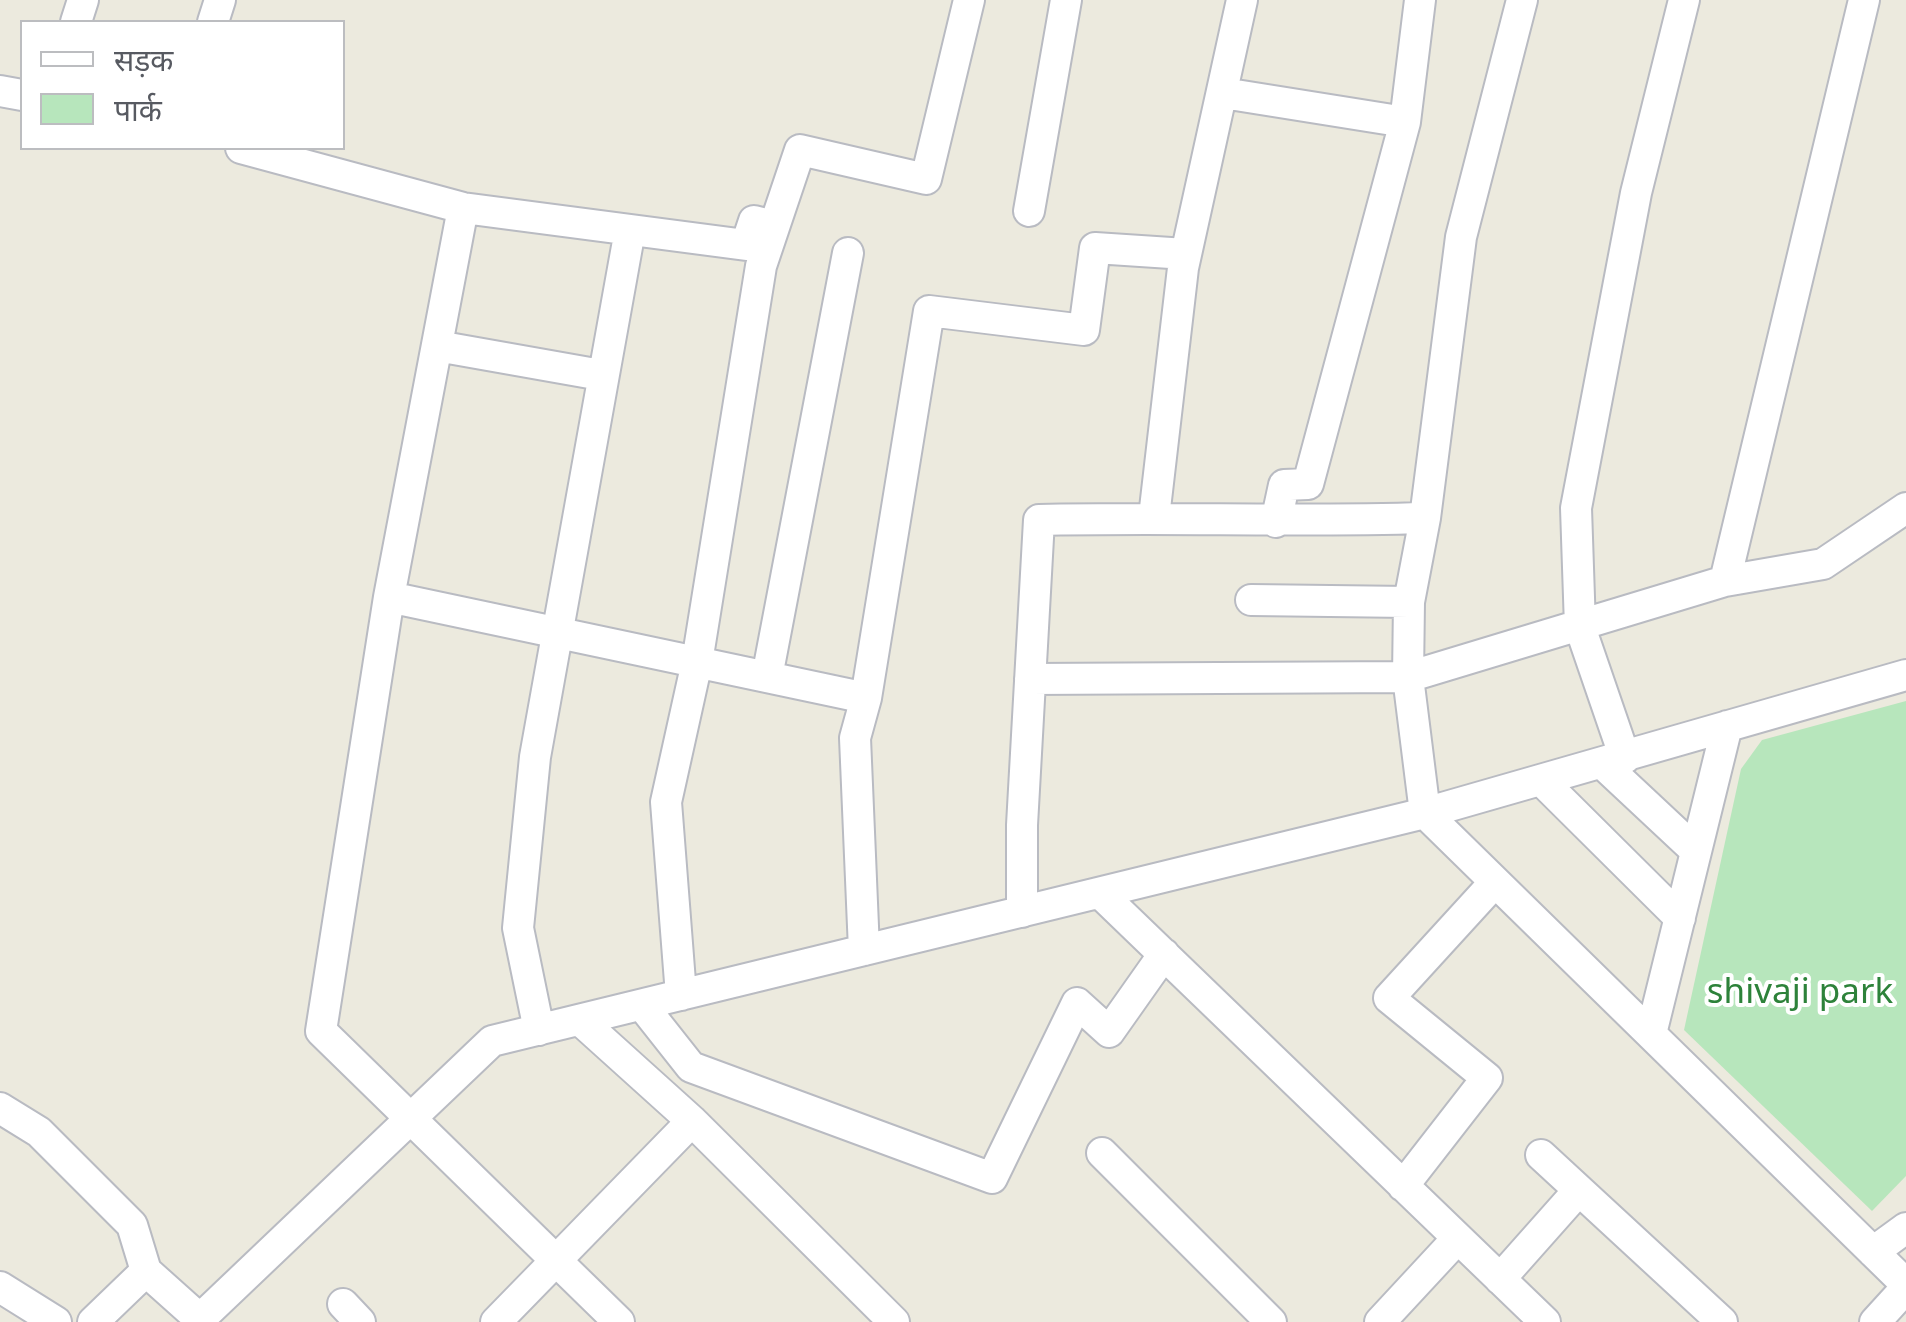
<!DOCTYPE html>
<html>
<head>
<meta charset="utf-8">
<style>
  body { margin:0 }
  #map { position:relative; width:1906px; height:1322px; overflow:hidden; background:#eceade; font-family:"Noto Sans","Noto Sans Devanagari",sans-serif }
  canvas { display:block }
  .legend { position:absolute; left:20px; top:20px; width:325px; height:130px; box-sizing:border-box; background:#fff; border:2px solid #bcbdc0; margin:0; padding:12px 18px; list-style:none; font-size:30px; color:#575a61 }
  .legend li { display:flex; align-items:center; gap:20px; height:50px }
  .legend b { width:50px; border:2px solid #bcbdc0 }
</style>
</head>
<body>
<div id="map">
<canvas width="1906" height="1322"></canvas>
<ul class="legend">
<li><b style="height:12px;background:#fff"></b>सड़क</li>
<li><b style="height:28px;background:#b7e6bc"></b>पार्क</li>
</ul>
</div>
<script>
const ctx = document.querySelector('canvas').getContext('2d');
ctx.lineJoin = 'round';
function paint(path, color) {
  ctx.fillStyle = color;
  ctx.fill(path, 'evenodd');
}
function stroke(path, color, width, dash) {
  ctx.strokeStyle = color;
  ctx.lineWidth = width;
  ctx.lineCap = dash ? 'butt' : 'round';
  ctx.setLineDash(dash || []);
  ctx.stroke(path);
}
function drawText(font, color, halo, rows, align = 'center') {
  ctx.font = font + ' "Noto Sans",sans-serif';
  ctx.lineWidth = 8;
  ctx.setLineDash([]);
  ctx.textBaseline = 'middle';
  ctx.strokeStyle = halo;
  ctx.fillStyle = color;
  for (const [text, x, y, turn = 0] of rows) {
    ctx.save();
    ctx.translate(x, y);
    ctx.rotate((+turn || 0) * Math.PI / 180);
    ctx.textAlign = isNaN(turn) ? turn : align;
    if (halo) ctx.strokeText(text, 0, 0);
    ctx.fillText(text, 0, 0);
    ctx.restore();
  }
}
paint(new Path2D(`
  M1906,701V1176L1872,1211L1684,1030L1741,769L1762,740Z`), '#b7e6bc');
const street = new Path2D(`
  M1522,0L1461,237L1425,518L1409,602L1408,677L1425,813L1906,1284
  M76,22L83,0
  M213,22L220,0
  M0,91L22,95
  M1223,93L1405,122
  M241,148L463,208L746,245L754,221L766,224
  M463,208L389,597L321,1031L619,1322
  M1029,211L1066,0
  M437,346L601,375
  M1154,517L1183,268L1242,0
  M1276,522L1284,485L1308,484L1405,122L1420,0
  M1725,581L1864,0
  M389,597L866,698
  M1251,600L1409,602
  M767,677L848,253
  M1030,679L1408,677L1725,581L1823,564L1906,508
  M1625,758L1580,627L1576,508L1636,193L1684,0
  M1604,765L1696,851
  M1541,780L1680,918
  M1100,893L1545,1322
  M1022,912V825L1039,520C1167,517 1296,522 1425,518
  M864,950L855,738L866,698L929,311L1084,330L1095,248L1186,254
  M681,995L666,802L697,662L761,266L800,150L926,179L969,0
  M642,1005L691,1067L992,1178L1077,1003L1109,1032L1164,954
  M580,1020L692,1121L894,1322
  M539,1030L518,928L535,757L630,230
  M1651,1034L1727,726
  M0,1108L39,1132L132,1225L146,1271L203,1322
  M1102,1153L1271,1322
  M1541,1155L1722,1322
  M1403,1186L1487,1078L1389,998L1495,882
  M1873,1252L1906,1228
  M1500,1279L1579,1190
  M0,1287L56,1322
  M343,1304L360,1322
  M200,1319L492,1041L1425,813L1906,675
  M93,1322L146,1271
  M496,1322L692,1121
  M1380,1322L1457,1239
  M1875,1322L1906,1288`);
stroke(street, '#b9bbc2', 34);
stroke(street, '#fff', 30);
drawText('35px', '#2d823a', '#fff', [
  ["shivaji park",1800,993]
]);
</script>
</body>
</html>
